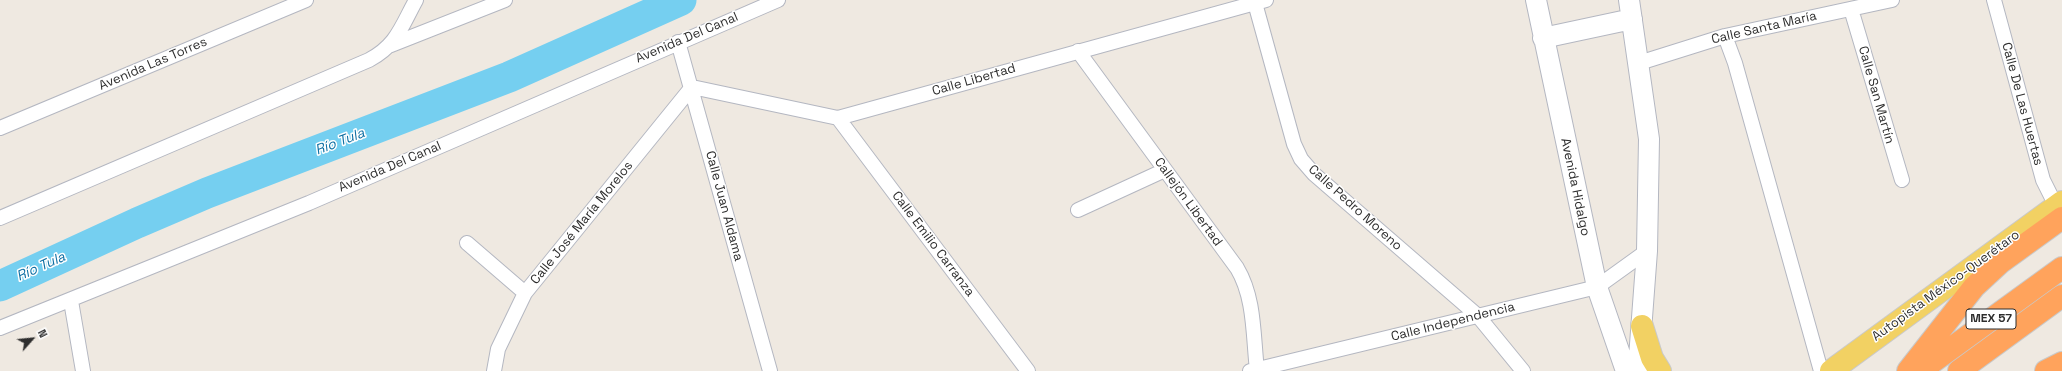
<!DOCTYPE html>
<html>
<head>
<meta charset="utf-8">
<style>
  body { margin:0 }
  #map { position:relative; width:2062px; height:371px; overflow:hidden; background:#efe9e1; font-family:"Space Grotesk",sans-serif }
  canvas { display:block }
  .north { position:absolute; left:12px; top:319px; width:40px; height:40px; -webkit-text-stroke:3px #fff; paint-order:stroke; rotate:63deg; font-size:11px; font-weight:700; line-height:16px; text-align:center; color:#2e2e2e }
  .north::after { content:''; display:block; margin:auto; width:14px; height:18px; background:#2e2e2e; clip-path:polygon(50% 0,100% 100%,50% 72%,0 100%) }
</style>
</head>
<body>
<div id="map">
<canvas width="2062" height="371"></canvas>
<div class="north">N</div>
</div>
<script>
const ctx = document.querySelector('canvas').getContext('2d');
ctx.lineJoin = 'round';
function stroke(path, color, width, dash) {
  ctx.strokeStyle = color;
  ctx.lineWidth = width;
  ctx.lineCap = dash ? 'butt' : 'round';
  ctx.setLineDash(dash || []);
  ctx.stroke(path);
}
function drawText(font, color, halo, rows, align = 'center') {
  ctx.font = font + ' "Space Grotesk",sans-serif';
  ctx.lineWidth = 3;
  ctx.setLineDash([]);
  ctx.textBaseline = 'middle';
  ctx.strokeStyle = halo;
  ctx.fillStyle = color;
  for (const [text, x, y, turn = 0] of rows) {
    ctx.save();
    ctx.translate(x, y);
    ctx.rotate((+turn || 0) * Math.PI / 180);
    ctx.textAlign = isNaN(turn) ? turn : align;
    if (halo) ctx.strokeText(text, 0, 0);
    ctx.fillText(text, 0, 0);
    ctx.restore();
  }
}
stroke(new Path2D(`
  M0,286L137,223L207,193L509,77L681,0`), '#75cff0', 31);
const street = new Path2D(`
  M1994,0L2043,180L2056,206
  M1255,3L1294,144L1301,159L1314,174L1478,316L1523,371
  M1851,9L1902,180
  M1725,36L1735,63L1821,371
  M678,42L770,371
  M391,45L505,0
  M1078,51L1237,268C1255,298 1253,336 1257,370
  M1639,63L1725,36L1892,0
  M838,118L1028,371
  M0,128L306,0
  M1078,210L1165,170
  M0,218L369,60C397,45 401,27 416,0
  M467,243L525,293
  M71,301L83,371
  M0,328L309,203L778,0
  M494,371L498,349L525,293L692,87L838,118L1266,0
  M1250,371L1597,287L1647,251`);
const secondary = new Path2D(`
  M1536,0L1597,287L1626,371
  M1629,0L1649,139L1647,251L1638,371
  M1543,38L1632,19`);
const primary = new Path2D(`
  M1642,326L1652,358L1660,371
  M1831,371L2062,202`);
const highway = new Path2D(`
  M1908,371L1974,287L2001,262L2062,218
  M1920,371L2062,268
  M1959,371L2062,296
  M2046,371L2062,363`);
stroke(street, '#b4b7c1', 16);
stroke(secondary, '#b4b7c1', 22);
stroke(primary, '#c9c9c9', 24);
stroke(highway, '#c9c9c9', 24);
stroke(street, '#fff', 14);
stroke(secondary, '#fff', 20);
stroke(primary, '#f2d163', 22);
stroke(highway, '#ffa35c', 22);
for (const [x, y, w] of [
  [1991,319,50]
]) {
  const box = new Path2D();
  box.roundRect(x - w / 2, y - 10, w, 20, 3);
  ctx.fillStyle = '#fff';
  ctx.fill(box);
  stroke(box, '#2e2e2e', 1);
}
drawText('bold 12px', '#2e2e2e', null, [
  ["MEX 57",1991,319]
]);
drawText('13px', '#2e2e2e', '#fff', [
  ["Calle Santa María",1764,28,-13],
  ["Avenida Del Canal",687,38,-23],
  ["Avenida Las Torres",153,64,-23],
  ["Calle Libertad",974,80,-16],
  ["Calle San Martín",1876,95,74],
  ["Calle De Las Huertas",2022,104,75],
  ["Avenida Del Canal",390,167,-23],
  ["Avenida Hidalgo",1575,187,78],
  ["Callejón Libertad",1188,202,54],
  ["Calle Juan Aldama",724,206,75],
  ["Calle Pedro Moreno",1355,208,42],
  ["Calle José María Morelos",582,223,-51],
  ["Calle Emilio Carranza",933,244,53],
  ["Autopista México-Querétaro",1946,286,-36],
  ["Calle Independencia",1453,322,-14]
]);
drawText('italic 14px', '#0d6fa3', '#fff', [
  ["Río Tula",340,142,-21],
  ["Río Tula",41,267,-24]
]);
</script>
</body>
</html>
